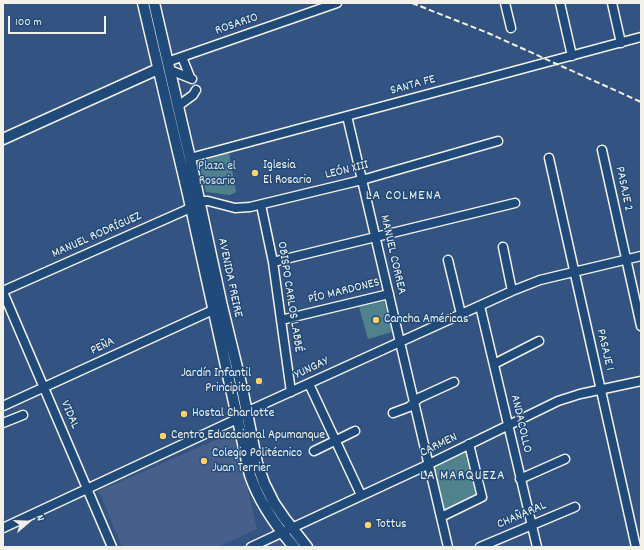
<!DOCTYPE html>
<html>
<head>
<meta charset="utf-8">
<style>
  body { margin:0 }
  #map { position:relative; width:644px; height:550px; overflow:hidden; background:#335482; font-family:Dekko,sans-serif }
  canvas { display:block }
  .frame { position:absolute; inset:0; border:4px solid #f4f1e8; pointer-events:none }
  .north { position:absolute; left:8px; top:502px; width:40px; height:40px; -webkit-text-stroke:3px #1f4a7a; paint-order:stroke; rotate:71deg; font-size:11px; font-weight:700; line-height:16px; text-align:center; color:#f4f1e8 }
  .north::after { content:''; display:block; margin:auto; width:14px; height:18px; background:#f4f1e8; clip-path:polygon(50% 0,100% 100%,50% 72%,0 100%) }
  .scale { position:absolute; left:8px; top:16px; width:98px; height:18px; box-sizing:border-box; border:2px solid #f4f1e8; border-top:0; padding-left:5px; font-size:12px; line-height:14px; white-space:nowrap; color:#f4f1e8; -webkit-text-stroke:3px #1f4a7a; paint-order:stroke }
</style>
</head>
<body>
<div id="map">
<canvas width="644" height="550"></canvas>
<div class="frame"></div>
<div class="north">N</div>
<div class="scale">100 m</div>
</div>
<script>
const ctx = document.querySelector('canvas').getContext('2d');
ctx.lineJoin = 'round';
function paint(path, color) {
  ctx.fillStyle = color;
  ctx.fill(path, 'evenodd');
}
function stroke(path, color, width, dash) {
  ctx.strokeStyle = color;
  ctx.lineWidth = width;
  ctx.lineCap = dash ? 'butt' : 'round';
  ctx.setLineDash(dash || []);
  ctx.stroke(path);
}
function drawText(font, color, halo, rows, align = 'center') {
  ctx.font = font + ' Dekko,sans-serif';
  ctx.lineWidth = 3;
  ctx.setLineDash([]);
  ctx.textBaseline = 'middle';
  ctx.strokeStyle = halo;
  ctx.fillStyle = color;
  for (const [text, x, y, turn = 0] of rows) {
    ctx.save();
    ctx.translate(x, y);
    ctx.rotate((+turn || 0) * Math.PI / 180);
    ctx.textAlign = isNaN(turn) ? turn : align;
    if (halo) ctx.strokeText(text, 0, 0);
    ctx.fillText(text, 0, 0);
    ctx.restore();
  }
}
paint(new Path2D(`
  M263,376L265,385L256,387L254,378Z
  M234,432L257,529L218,547H122L99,491Z`), '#47608b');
paint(new Path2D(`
  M229,153L236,192L230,195L206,192L199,162Z
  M384,301L392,332L368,339L359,307Z
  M465,450L478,496L445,512L433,465Z`), '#50828d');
const minor = new Path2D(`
  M505,3L511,28
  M560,3L572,56
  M612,3L621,43
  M182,57L190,77
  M167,62L337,3
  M170,70L192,79
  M178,106L193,95L196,90
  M347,116L448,547
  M602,150L641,326
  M190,158L641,37
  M549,158L636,547
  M261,205L273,262L291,392
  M503,247L512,291
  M448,260L461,314
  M273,262L515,203
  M3,291L186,210L199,201H208L235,208L250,207L362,180L498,141
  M3,292L112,547
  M480,306L537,547
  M281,320L389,294
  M494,364L539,341
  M309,384L361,495
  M3,406L213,310
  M393,413L409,407L419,398L454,382
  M3,423L23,415
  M314,451L355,431
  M520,479L565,459
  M441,517L482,497L469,444
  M3,528L237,419L246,412L512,291L540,280L641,256
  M251,547L421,468L558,401L580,394L641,381
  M480,547L575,507`);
const major = new Path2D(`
  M143,3L188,194L250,475C259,502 276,526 294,547
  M154,3L190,158L222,306L242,388L257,463L264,483L274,503L285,519L307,547
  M3,139L158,69`);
stroke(minor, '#f4f1e8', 11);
stroke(major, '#f4f1e8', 13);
stroke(minor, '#1f4a7a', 8);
stroke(major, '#1f4a7a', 10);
stroke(new Path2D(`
  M412,3L488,33L641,102`), '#f4f1e8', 2, [6, 3]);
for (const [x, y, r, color] of [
  [255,173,4,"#ffd166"],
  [376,320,4,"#ffd166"],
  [259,381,4,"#ffd166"],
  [184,414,4,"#ffd166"],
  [163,436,4,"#ffd166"],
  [204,461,4,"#ffd166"],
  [368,525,4,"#ffd166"]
]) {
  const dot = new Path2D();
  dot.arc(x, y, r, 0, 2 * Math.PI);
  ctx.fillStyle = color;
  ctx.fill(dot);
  stroke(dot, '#1f4a7a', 1.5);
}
drawText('13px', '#f4f1e8', '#1f4a7a', [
  ["ROSARIO",237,25,-19],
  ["SANTA FE",413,86,-15],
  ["LEÓN XIII",347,171,-14],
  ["PASAJE 2",623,189,78],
  ["MANUEL RODRÍGUEZ",97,236,-24],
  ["MANUEL CORREA",392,255,77],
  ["AVENIDA FREIRE",229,278,78],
  ["PÍO MARDONES",344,292,-14],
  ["OBISPO CARLOS LABBÉ",289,297,81],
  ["PEÑA",103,347,-25],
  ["PASAJE 1",604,350,77],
  ["YUNGAY",312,369,-25],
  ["VIDAL",69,415,67],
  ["ANDACOLLO",520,424,77],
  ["CARMEN",439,446,-26],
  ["CHAÑARAL",522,516,-23]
]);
drawText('13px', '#f4f1e8', '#1f4a7a', [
  ["Iglesia",263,166],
  ["El Rosario",263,181],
  ["Cancha Américas",384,320],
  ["Jardín Infantil",251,374,"right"],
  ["Principito",251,389,"right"],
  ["Hostal Charlotte",192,414],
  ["Centro Educacional Apumanque",171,436],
  ["Colegio Politécnico",212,454],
  ["Juan Terrier",212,469],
  ["Tottus",376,525]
], 'left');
drawText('13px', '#dbe0da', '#1f4a7a', [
  ["Plaza el",217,167],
  ["Rosario",217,182]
]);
ctx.letterSpacing = '1px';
drawText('14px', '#f4f1e8', '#1f4a7a', [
  ["LA COLMENA",404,197],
  ["LA MARQUEZA",463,477]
]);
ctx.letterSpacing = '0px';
</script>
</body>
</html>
